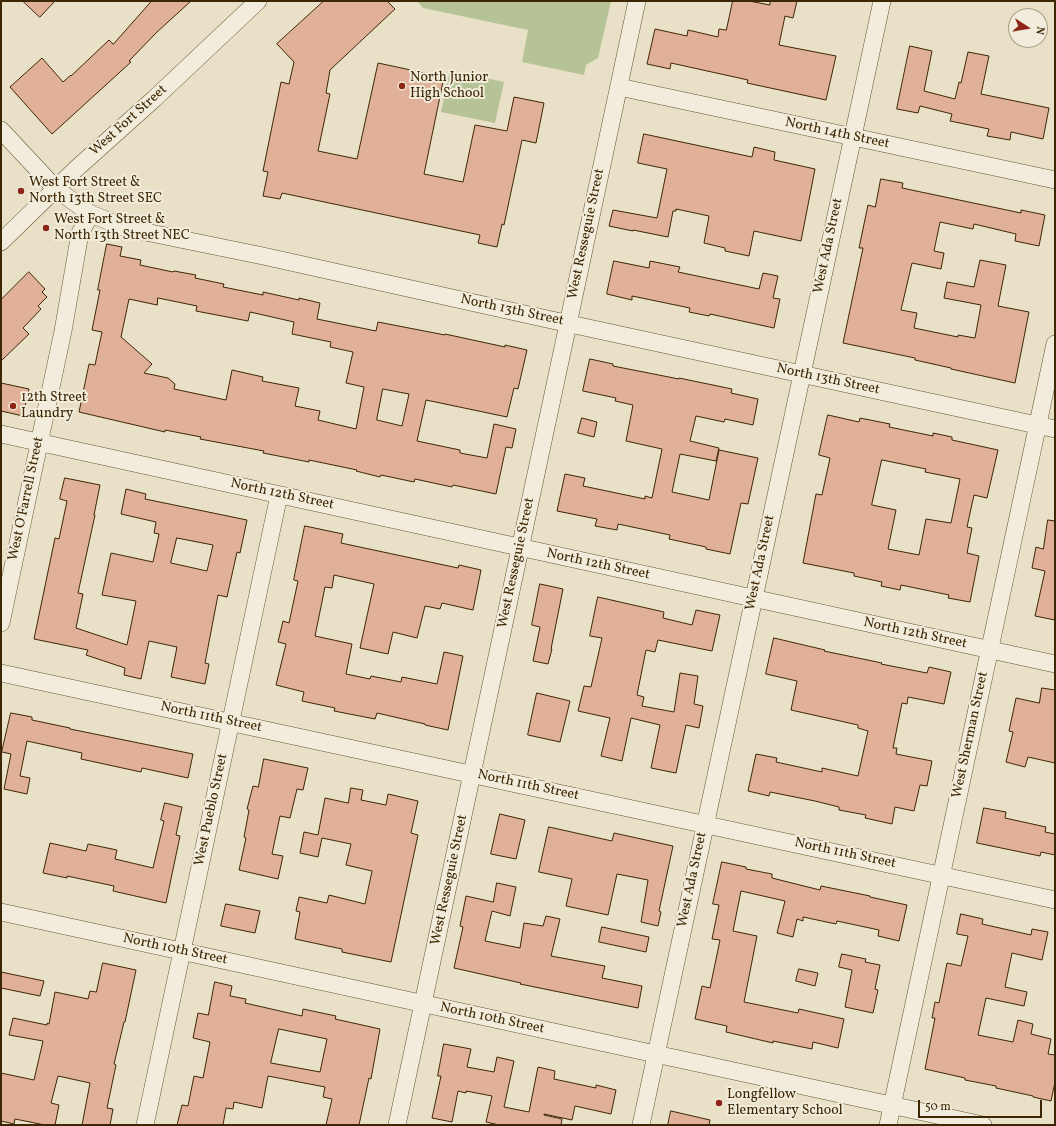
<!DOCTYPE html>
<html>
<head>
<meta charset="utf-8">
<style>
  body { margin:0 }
  #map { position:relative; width:1056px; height:1126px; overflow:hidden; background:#e9e1c7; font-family:Vollkorn,serif }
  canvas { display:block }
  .frame { position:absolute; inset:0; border:2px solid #3d2603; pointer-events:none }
  .north { position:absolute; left:1008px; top:8px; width:40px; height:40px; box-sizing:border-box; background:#f1ecdb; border:1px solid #a99d85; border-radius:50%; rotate:102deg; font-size:11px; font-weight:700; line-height:16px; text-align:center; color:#3d2603 }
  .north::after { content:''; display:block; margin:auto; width:14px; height:18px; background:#8f2418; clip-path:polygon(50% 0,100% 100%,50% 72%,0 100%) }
  .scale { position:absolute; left:918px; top:1100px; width:124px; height:18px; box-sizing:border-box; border:2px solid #3d2603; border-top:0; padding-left:5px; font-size:12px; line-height:14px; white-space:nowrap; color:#3d2603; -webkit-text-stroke:3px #f1ecdb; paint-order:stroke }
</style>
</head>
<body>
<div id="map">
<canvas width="1056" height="1126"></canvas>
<div class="frame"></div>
<div class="north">N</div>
<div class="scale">50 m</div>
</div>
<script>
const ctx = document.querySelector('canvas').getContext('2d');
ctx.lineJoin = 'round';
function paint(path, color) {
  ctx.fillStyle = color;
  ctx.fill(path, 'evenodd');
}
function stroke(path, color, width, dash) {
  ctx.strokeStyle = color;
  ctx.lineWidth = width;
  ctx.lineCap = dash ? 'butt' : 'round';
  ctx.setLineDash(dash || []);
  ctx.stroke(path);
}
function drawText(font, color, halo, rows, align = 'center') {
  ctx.font = font + ' Vollkorn,serif';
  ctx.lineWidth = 4;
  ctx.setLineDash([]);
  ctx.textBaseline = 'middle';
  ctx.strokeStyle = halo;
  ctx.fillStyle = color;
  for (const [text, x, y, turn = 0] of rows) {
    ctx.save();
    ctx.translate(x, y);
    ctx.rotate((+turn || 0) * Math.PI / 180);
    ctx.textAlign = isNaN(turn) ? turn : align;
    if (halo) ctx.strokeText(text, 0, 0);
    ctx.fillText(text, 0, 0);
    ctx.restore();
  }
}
paint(new Path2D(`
  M417,1H611L598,58L586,65L584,75L522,62L528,30L423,8Z
  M450,70L504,82L495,123L441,112Z`), '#b5c396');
const building = new Path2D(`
  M23,1H55L40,17Z
  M152,1H191L157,32L129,61L131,62L52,134L10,87L42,58L63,82L71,75V76L109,40L113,44Z
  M324,1H387L395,9L330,70L326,93L330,94L318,151L357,159L378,63L444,77L424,174L463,182L475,125L507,131L514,97L544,103L536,143L522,140L504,225L502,224L497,247L478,243L480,235L282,193L280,199L263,196L268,172L263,171L281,82L289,84L294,62L277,44Z
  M733,1H749L770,5V1H797L793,18L785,16L779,45L836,56L826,100L747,83L748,80L671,63L670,69L647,64L655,29L687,36L688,30L718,37L719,29L726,30Z
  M910,46L932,51L924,91L955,99L959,82L961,83L968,52L989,56L981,94L1049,108L1043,139L1011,132L1010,140L987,136L989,129L950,121L952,114L920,106L918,113L897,109Z
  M644,134L752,157L754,147L775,152L774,160L815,169L801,241L754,231L749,256L725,251V248L704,243L709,216L676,209V211H673L668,237L633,230V231L609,226L613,210L657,218L667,169L638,163Z
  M881,179L903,183L902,188L1021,213V210L1045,215L1039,246L1015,241L1016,234L974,224L973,229L940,222L934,251L944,253L941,269L912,263L901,310L917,313L914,328L958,337V335L975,338L981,305L944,298L947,282L974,287L980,260L1006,265L998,306L1029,312L1015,383L951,369V368L915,360V358L843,343L863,248H859L868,205L875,207Z
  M107,244L122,247L120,256L141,260L140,265L173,272L174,271L196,275L195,278L224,284L223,287L263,295V292L299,300V298L320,303L317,319L376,331L378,322L445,335V334L505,347V345L527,350L518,389L514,388L507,417L426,400L417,441L460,450V453L487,458L494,424L516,429L512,448L506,447L496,494L453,485L452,487L415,479L414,482L381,475L380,477L356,471L357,470L309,460V462L263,453L264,451L200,439L201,437L165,430V432L79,412L89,364L95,365L102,332L92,330L100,290H98ZM158,298L197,306L196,311L248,321L250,312L294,322L292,334L331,342L330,347L353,352L346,383L364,387L356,429L318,420L320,411L295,406L299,388L262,381L263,377L232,370L226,400L174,389L175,384L168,378L144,373L152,364L121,337L129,299L157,305ZM383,389L409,394L402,426L377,420Z
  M614,261L649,268L650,261L680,267L678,272L759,289L763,273L778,276L773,298L780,299L774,328L710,314L709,316L689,312L690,308L632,296V300L607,294Z
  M29,272L45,289L42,292L47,297L38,306L41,309L23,328L29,334L1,361V300Z
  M590,359L613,364V366L679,379V378L732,389L731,393L758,399L753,425L725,419L724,422L696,416L690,441L719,448L716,461L680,454L672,492L709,500L719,450L758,458L748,504L741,503L730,554L706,549V547L669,539L670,535L618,524L617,530L595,526L597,519L557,511L565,474L585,478L583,486L645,499V496L652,498L662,449L626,441L633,405L615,401L616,398L583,391Z
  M1,383L29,389L23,416L1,411Z
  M828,415L859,422L860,418L890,424L889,427L933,436V433L952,437V440L998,450L987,498L974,495L967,527L972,528L967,553L979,556L970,602L948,598L949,595L901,585L900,590L881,586L882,582L854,576V573L803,563L816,494L822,495L830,458L819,455ZM882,460L926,469L925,472L960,479L951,523L926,519L919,555L888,549L896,510L872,505Z
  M582,418L597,422L594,437L578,433Z
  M65,478L100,485L94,515H95L78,593L83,594L76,628L127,645L136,601L102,595L111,553L153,562L159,534L154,533L156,522L121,514L126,489L146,494L145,499L247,520L240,553L237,552L227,597L218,595L205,663L209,664L205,684L171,677L177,647L149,641L141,679L124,675L125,668L86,655L88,650L34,639L55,538L59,539L67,501L60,499ZM177,538L213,545L207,571L171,563Z
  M1048,520L1055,521V620L1035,616L1045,571L1032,568L1036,547L1043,549Z
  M305,526L343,534L341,543L458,568L459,565L481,570L473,610L442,603L440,609L425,606L417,638L393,632L388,654L360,648L374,584L334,575L332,588L325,587L315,636L352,644L346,674L370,679L371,676L401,682L402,677L437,684L444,652L463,656L448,730L425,725V724L377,713L375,719L334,711L335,708L302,701L304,692L276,685L286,644L278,642L283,621L289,623L298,581L294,580Z
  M540,584L563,589L551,649H552L548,664L533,661L540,627L532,625Z
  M598,597L664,612L663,618L692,625L696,610L720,615L712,651L658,640L655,652L646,650L637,695L644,697L642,706L674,712L680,673L698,676L694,704L703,706L699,728L686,725L676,773L651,768L660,725L631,718L622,761L601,756L610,718L578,711L584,686L591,687L602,638L590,636Z
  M774,638L825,650L824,651L882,663L881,664L927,673L929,667L951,672L944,704L908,697L907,704L902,703L893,748H897L896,754L932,761L927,786L920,785L914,811L895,807L892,824L865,818L866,815L839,810V807L815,801L770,792L769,796L748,791L756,754L777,758L776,762L822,772V768L858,776L868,731L858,728V725L791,710L797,681L766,674Z
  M1042,688L1055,690V763L1028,757L1025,767L1006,762L1013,732L1009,731L1016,698L1039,703Z
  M537,693L570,701L560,742L528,735Z
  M11,713L32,717V720L70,728V729L193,754L188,778L142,768L141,772L81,759L82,753L27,741L20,776L30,778L27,794L4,789L11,754L2,752Z
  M264,759L308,768L303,790L297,789L290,818L280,816L272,854L283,856L278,879L239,870L246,838L244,837L249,810L247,809L253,786L258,787Z
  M351,788L363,790L361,800L386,805L388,794L418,801L411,833L418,835L391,962L342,952V949L295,939L300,912L296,911L299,897L327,903L329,895L365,904L372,871L346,865L351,844L322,838L318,857L300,853L304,832L318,835L325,798L348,803Z
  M165,803L182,807L176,835L180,836L166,903L113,891L114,886L67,876V878L43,873L50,843L86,851L88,844L117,850L115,859L153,868L164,821L161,820Z
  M984,808L1006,812L1005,818L1046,827L1045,832L1055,834V855L1041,852L1040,856L977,843Z
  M500,814L525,820L516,859L491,854Z
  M549,827L612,841L614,833L673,846L659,911L661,912L658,926L641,922L648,880L617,874L608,915L566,906L572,879L539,872Z
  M722,862L746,867V869L772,874V878L820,890L821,886L870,896V897L907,905L899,941L878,936L879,930L837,921L836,924L803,917V921L797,919L793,937L777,933L785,901L741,891L733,931L757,936L744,1002L798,1013L799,1009L844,1019L838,1048L813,1042L812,1049L773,1041V1043L726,1032L727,1026L695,1019L702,986L710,988L720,940L712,939L719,905L713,904Z
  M497,883L516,887L510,916L492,911L485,941L520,948L524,923L543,926L546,916L560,919L551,956L605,966L602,978L642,986L638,1008L520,984L521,983L454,968L463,927L460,926L466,896L493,902Z
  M226,904L260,911L255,933L221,926Z
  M961,914L983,919L982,924L1031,935L1032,929L1048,932L1042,960L1012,953L1005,987L1027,992L1024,1006L986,998L978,1035L1013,1042L1018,1020L1033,1024L1031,1034L1051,1039L1048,1054L1055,1055V1082L1051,1101L1033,1097V1096L996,1088V1086L965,1080V1078L925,1069L935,1018H932L935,1002L939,1003L947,963L961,966L968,936L957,934Z
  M602,927L649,937L646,952L599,942Z
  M842,954L866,959L865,962L880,965L875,989L878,990L873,1013L845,1007L852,970L839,967Z
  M103,963L136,970L125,1022H124L114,1064L116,1065L107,1108L113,1109L110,1125H82L90,1083L58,1076L51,1103L59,1105L55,1125H45L15,1119L14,1124L1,1121V1073L34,1080L43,1041L9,1035L13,1018L47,1025V1023L49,1024L55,992L88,999L90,991L96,992Z
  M799,969L818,973L815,986L796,981Z
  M1,972L44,981L40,996L1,988Z
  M215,982L232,986L230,996L246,999L245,1003L302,1016L303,1009L336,1016L335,1019L380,1029L371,1079L369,1078L359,1125H326L332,1099L323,1097L325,1087L268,1076L262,1108L234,1102L233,1109L226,1108L223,1125H177L182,1105L188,1106L194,1076L203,1078L210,1042L193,1038L198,1013L208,1015ZM279,1029L327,1039L320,1072L271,1063Z
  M444,1044L471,1049L467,1067L494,1072L497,1057L514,1061L504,1107L529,1112L538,1067L555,1071L554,1079L596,1088V1085L616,1090L611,1114L575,1106L572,1120L544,1114V1115L562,1119L561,1125H499L486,1122L492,1096L466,1091V1093L458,1091L452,1122L432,1118L441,1076H438Z
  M671,1111L710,1120L709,1125H668Z`);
paint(building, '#e1b098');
stroke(building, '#3d2603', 1);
const minor = new Path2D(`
  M619,87L1055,180
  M1,130L56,189L91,214L126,228L263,256L547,319L1055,429
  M1,242L77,168L154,99L258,1
  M1,434L1055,664
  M1,623L63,331L80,233L91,214
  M1,673L1055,900
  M1,912L983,1125
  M145,1125L279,495
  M397,1125L637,1
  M641,1125L882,1
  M888,1125L1055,344`);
stroke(minor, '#685534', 18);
stroke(minor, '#f1ecdb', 17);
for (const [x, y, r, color] of [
  [402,86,4,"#8f2418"],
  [21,191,4,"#8f2418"],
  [46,228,4,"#8f2418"],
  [13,406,4,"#8f2418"],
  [719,1103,4,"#8f2418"]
]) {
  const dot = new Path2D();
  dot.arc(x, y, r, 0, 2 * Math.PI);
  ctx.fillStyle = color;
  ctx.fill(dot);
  stroke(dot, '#f1ecdb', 1.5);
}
drawText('14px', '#3d2603', '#f1ecdb', [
  ["North Junior",410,78],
  ["High School",410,94],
  ["West Fort Street &",29,183],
  ["North 13th Street SEC",29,199],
  ["West Fort Street &",54,220],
  ["North 13th Street NEC",54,236],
  ["12th Street",21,398],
  ["Laundry",21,414],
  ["Longfellow",727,1095],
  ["Elementary School",727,1111]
], 'left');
drawText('14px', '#3d2603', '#f1ecdb', [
  ["West Fort Street",129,121,-42],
  ["North 14th Street",837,134,12],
  ["West Resseguie Street",587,234,-78],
  ["West Ada Street",829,246,-78],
  ["North 13th Street",512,311,12],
  ["North 13th Street",828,380,12],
  ["North 12th Street",282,495,12],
  ["West O'Farrell Street",27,499,-78],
  ["West Resseguie Street",517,563,-78],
  ["West Ada Street",761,563,-78],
  ["North 12th Street",598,565,12],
  ["North 12th Street",915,634,12],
  ["North 11th Street",211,718,12],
  ["West Sherman Street",971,735,-78],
  ["North 11th Street",528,786,12],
  ["West Pueblo Street",212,810,-78],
  ["North 11th Street",845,854,12],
  ["West Resseguie Street",450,880,-78],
  ["West Ada Street",693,880,-78],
  ["North 10th Street",175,950,12],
  ["North 10th Street",492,1019,12]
]);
</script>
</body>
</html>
